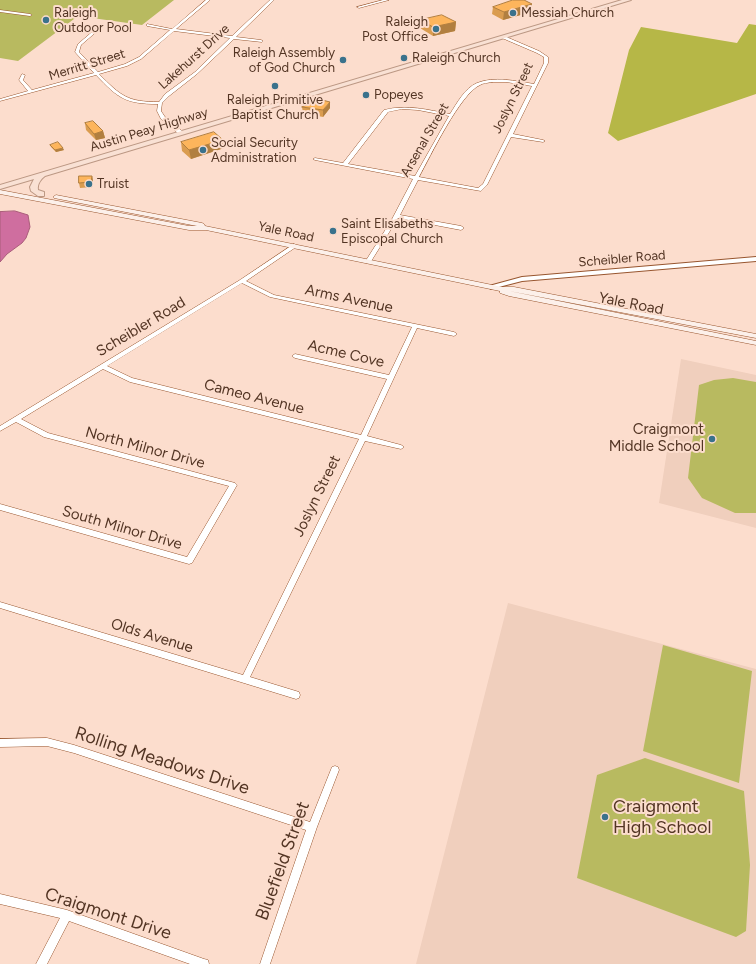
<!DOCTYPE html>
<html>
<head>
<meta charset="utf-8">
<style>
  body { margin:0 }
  canvas { display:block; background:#fcddcd }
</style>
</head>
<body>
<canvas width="756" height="964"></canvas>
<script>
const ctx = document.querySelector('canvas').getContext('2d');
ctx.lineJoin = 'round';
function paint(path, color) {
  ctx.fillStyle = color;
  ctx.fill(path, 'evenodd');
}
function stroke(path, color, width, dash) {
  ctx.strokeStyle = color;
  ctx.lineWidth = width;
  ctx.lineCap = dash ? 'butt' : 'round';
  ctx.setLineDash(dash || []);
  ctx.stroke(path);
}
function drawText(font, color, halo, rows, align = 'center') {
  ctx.font = font + ' Figtree,sans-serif';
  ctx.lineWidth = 4;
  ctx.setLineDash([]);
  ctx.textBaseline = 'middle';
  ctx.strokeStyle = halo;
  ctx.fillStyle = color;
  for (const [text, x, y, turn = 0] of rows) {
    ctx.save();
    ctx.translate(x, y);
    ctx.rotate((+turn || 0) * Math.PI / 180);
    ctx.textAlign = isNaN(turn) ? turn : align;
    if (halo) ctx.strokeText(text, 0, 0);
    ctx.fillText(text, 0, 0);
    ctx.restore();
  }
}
paint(new Path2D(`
  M681,359L756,375V528L659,503Z
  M508,603L756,669V964H416Z`), '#f0cfbd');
paint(new Path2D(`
  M0,0H174L142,25L78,16L18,61L0,58Z
  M733,378L756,382V513H735L702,498L688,478L699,385L714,380Z
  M663,645L752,671L739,783L643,751Z
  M645,758L744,791L750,865L746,931L736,937L577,878L597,775Z`), '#b8ba60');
paint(new Path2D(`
  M749,24L756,25V94L618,141L608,133L629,50L641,27L737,43Z`), '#b6b747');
const water = new Path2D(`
  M15,211L28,215L30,227L26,238L22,243L7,254L0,262V212Z`);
paint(water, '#cf6e9f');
stroke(water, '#aa5d7a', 1);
const minor = new Path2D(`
  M206,0H210L176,29L232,36L270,0H274L236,37L261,40L263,41L262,42L234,39L197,74L169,96L162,103L161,111L165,117L183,132V134H179L161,119L157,111L158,104C125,104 118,98 96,75L0,101V99L28,91L19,80L22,74L25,75L23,80L32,90L94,73L75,52L78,44L99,26L102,27L81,45L79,52L98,72L125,64L139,57L170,30L147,26V24L172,29ZM174,31L230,38L195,72L165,94L159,102C127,102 121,96 99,74L127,66L141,59Z
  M383,0H389L359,8L357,7Z
  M0,10L30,14L32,15L30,16L0,12Z
  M502,36H504L539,51L548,57V63L513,134L543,140L545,141L543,142L511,137L487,185L481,191L418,180L400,215L461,226L464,228L461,230L398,218L370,263H366L365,262L391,221L413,179L315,160L313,159L315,158L343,163L384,110C407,104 428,110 450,114C457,103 465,88 477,83C494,76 516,81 534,84L544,63V57L537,53L502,38ZM492,82H506L532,86L483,184L478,188L419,177C430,157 460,94 480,85C483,83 488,83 492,82ZM402,109L418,110L449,116L415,176L348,164L388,112Z
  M294,244L296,245V247L246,281L274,295L454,332L457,334L454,336L417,328L367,436L401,445L404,447L401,449L365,441L250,677L299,692L300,695L299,698L296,699L0,608V602L243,675L359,439L130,382L103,369L21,419L48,433L235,483L237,485L192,563L189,564L0,510V504L187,557L229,486L44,437L16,422L0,431V426L240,280ZM242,283L270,297L412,327L389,375L295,354L292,356L295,358L387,379L361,435L132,378L107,366Z
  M47,738L74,745L310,822L332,767L335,766L338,767L339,770L317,827L270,964H260L306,830L74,753L47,746L0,747V739Z
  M0,894L67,910L204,959L208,960L209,964H190L69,921L47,964H36L60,918L0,904Z`);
const tertiary = new Path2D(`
  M756,257V261L522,281L491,289L488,287L489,286L522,277Z`);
const secondary = new Path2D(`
  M0,190L189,226H197L54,198L53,197L56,195L202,223L204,224L205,226L502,287H514L756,334V338L509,291L756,341V345L509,296L500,293V291L206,230H189L0,194Z`);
const primary = new Path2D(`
  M622,0H631L45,176C41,179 37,184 38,190L44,192V196H38L31,191L30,187L34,179L0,189V185Z`);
stroke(minor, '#98562f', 1);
stroke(tertiary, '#98562f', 2);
stroke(secondary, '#98562f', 1);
stroke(primary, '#bc9884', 2);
paint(minor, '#fff');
paint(tertiary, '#fff');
paint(secondary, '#fcf0ea');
paint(primary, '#f9e1d4');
paint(new Path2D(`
  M493,7L531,12L503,20L492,14Z
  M420,20L456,22L455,31L433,36L420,28Z
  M302,107L330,108L323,117L303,113Z
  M85,123L103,131L105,138L96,140L86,130Z
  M223,140L224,148L191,159L182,151L181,142Z
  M50,145L64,150L56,152L51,147Z
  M92,176L93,181L92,187L80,188L79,183Z`), '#da9c4f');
paint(new Path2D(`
  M532,4L531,12L503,20L504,12Z
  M456,22L455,31L433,36V27Z
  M330,102V108L323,117V110Z
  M103,131L105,138L96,140L94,134Z
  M223,140L224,148L191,159L189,150Z
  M63,148L64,150L56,152L55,150Z
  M92,176L93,181L92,187L91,182Z`), '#b17f40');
const building = new Path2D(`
  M513,0H524L532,4L504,12L493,7Z
  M442,15L456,22L433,27L420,20Z
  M322,100L330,102L323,110L302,107Z
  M93,121L103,131L94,134L85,123Z
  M214,132L223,140L189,150L181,142Z
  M58,142L63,148L55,150L50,145Z
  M79,176H92L91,182L79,183Z`);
paint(building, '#fdb55c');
stroke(building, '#b17f40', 1);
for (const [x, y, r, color] of [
  [513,13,4,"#3a728c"],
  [46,20,4,"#3a728c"],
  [436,29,4,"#3a728c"],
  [404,58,4,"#3a728c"],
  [343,60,4,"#3a728c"],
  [275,86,4,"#3a728c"],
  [366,95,4,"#3a728c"],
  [203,150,4,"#3a728c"],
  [89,184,4,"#3a728c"],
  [333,231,4,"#3a728c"],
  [712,439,4,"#3a728c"],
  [605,817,4,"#3a728c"]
]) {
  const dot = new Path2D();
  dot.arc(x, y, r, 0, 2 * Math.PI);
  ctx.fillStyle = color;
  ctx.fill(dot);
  stroke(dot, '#fcddcd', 1.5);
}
drawText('13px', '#533524', '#fcddcd', [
  ["Raleigh",54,13],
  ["Outdoor Pool",54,28],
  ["Messiah Church",521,13],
  ["Raleigh",428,22,"right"],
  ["Post Office",428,37,"right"],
  ["Raleigh Assembly",335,53,"right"],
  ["of God Church",335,68,"right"],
  ["Raleigh Church",412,58],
  ["Popeyes",374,95],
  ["Raleigh Primitive",275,100,"center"],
  ["Baptist Church",275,115,"center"],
  ["Social Security",211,143],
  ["Administration",211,158],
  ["Truist",97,184],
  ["Saint Elisabeths",341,224],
  ["Episcopal Church",341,239]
], 'left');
drawText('13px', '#533524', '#fcddcd', [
  ["Lakehurst Drive",194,57,-42],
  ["Merritt Street",87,65,-17],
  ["Joslyn Street",513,98,-64],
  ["Austin Peay Highway",149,130,-17],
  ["Arsenal Street",425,140,-60],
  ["Yale Road",286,232,12],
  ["Scheibler Road",622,259,-5]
]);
drawText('15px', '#533524', '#fcddcd', [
  ["Arms Avenue",349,299,12],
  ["Yale Road",631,304,11],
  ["Scheibler Road",141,327,-31],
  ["Acme Cove",346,354,13],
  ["Cameo Avenue",254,397,14],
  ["North Milnor Drive",145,448,15],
  ["Joslyn Street",317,496,-64],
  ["South Milnor Drive",122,528,16],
  ["Olds Avenue",152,636,17]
]);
drawText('15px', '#533524', '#fcddcd', [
  ["Craigmont",704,430],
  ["Middle School",704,447]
], 'right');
drawText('18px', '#533524', '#fcddcd', [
  ["Rolling Meadows Drive",162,761,18],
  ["Bluefield Street",283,861,-70],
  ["Craigmont Drive",108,914,18]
]);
drawText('18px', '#533524', '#fcddcd', [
  ["Craigmont",613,807],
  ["High School",613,828]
], 'left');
</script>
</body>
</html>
